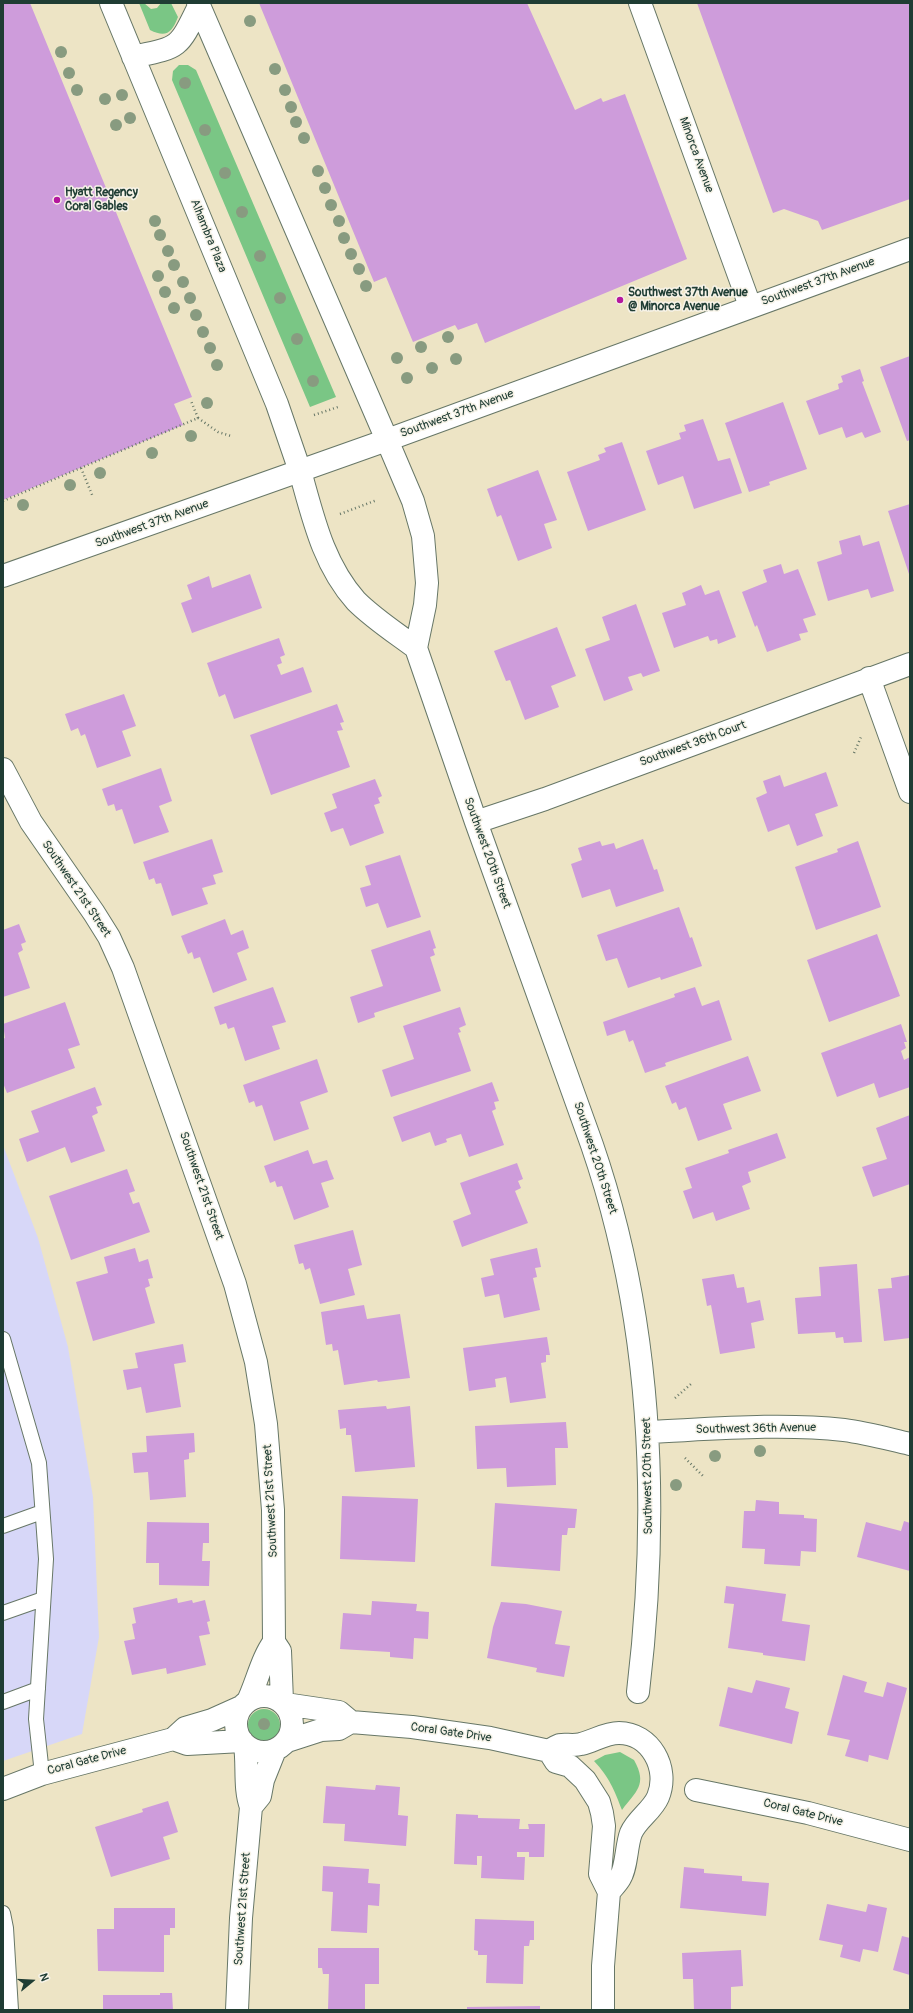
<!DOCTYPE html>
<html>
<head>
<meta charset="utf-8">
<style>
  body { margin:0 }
  #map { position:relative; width:913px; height:2013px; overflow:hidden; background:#ede4c5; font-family:Pangolin,sans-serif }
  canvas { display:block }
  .frame { position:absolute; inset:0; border:4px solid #1f3d34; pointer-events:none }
  .north { position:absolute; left:12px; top:1961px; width:40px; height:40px; -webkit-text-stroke:3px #f7f3e8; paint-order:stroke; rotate:72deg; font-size:11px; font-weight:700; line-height:16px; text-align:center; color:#1f3d34 }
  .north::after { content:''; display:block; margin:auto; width:14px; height:18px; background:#1f3d34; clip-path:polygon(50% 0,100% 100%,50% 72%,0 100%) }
</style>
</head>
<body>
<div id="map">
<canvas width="913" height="2013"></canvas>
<div class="frame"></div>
<div class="north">N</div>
</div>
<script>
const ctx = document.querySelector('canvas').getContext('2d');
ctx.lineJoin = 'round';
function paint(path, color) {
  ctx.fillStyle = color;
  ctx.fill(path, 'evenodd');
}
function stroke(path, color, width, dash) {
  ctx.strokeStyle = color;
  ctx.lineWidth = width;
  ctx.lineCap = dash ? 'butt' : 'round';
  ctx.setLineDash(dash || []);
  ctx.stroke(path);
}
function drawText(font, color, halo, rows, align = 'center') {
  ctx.font = font + ' Pangolin,sans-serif';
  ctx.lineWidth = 3;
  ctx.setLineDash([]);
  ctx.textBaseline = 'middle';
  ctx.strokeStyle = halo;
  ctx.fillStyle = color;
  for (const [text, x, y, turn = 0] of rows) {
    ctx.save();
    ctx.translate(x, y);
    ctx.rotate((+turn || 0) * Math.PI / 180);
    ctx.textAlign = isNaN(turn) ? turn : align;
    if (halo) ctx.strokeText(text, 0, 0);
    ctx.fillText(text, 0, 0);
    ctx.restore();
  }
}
paint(new Path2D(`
  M3,1145L38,1238L68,1347L93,1497L99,1637L82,1734L3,1761Z`), '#d7d7f8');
paint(new Path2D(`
  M139,3H144L151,9L157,8L161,3H171L178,17C172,33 166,38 150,30Z
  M179,65H188L196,70L336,397L310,407L172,80L173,71Z
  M248 1725a16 16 0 1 1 32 0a16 16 0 1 1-32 0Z
  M620,1752L634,1760C648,1785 636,1791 622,1810C614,1789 609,1777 594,1761L605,1755Z`), '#7ac685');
paint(new Path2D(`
  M3,3H30L192,397L174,404L183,425L3,500Z
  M259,3H527L575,110L601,98L603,102L625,94L687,259L485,343L477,323L458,330L455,325L413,342L386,277L374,282Z
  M697,3H910V199L822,230L818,221L784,209L773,213Z
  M910,356V440L907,441L880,367Z
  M860,369L864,381L862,382L881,432L865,438L862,432L846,438L842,427L819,435L806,401L839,389L838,384L843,382L841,376Z
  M783,402L807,469L769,482L770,485L749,492L725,423Z
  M703,419L718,461L730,458L742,493L694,509L683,476L658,485L646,451L681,439L679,433L686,431L684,425Z
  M622,442L646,510L588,531L567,472L600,460L598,455L606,452L604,448Z
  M538,470L557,520L544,524L552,548L518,561L501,515L497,517L487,489Z
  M910,504V577L888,511Z
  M860,535L863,546L879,541L894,591L871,598L868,589L828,601L817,562L842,554L839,541Z
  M781,564L784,574L798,569L816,615L803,619L808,632L799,634L801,640L767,652L757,625L755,627L742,592L767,582L763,570Z
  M250,574L262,608L192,633L181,603L192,599L187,585L209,576L212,588Z
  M701,585L705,595L719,590L736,637L718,644L717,639L710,641L708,636L674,648L662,613L686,605L682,593Z
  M636,604L660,671L643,677L641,673L628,677L633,690L604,701L585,649L610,640L602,617Z
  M557,627L576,676L551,686L559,707L525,720L510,680L506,681L494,651Z
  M279,638L285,655L280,657L282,663L277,665L281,675L303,667L312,692L234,719L225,694L219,697L207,663Z
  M124,694L136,726L122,731L131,756L97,768L85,734L81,736L78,728L71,731L65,714Z
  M337,704L344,722L340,723L343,730L337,731L350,767L271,795L250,735Z
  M161,768L172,801L159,806L169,832L134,844L122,809L116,811L114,804L108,806L102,789Z
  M826,772L838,806L815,814L823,836L797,846L789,824L768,832L756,798L767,793L763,781L780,775L784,787Z
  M375,779L382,796L378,798L380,803L374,805L384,833L350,846L343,828L331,832L324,813L337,808L332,794Z
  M212,839L223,872L213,875L216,884L202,888L208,904L172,916L161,883L156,884L154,878L149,880L143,862Z
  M643,839L654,870L657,869L664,891L616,907L610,889L582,898L571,864L582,860L578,848L600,841L602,846L614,843L616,849Z
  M858,841L881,907L816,930L795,867L838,852L837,849Z
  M400,855L421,917L387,928L378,903L366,907L360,888L371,885L365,866Z
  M679,907L690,938L692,937L702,966L661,980L660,977L628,988L617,958L606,961L597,935Z
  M225,919L231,935L243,930L249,948L237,953L247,980L213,993L200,957L194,959L192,952L188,954L181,936Z
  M19,924L26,942L21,944L23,950L18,953L30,988L3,997V930Z
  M430,930L436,948L433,949L435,955L430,957L441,991L374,1013L375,1017L358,1023L350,997L383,986L371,950Z
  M877,934L900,996L829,1022L807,960Z
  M273,987L286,1022L272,1026L280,1049L245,1061L234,1027L228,1029L226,1023L220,1025L214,1007Z
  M695,987L702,1006L719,1000L732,1040L665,1063L666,1066L645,1073L633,1040L629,1042L625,1030L607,1036L603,1022L675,997L674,994Z
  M65,1002L80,1045L68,1049L75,1068L7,1093L3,1083V1039L5,1038L3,1024Z
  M460,1007L466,1025L459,1028L461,1032L458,1033L471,1071L391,1097L382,1070L414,1059L403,1026Z
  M901,1024L907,1042H904L906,1048L901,1051L904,1060L910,1057V1087L879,1098L874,1083L837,1097L821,1053Z
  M748,1056L761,1091L723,1104L732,1129L698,1141L686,1107L679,1110L676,1102L672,1104L665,1086Z
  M317,1059L328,1092L300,1102L309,1129L274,1141L262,1105L256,1107L254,1101L249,1103L243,1085Z
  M492,1082L499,1101L494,1102L496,1109L492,1111L504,1145L469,1157L461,1134L446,1139L447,1142L435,1146L430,1132L402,1142L393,1117Z
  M95,1087L102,1105L96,1107L98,1113L92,1116L105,1151L71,1163L65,1147L27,1162L19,1139L39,1132L31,1111Z
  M910,1115V1184L873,1197L862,1167L887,1159L876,1128Z
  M777,1133L786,1158L748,1172L751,1182L742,1186L750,1209L716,1221L713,1212L693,1219L683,1191L692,1188L685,1168L729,1153L728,1150Z
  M308,1150L313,1164L327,1160L330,1169L334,1179L321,1183L329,1207L294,1220L282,1186L277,1187L275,1181L270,1183L264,1166Z
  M517,1163L523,1179L518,1181L521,1188L515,1191L528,1223L462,1247L453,1221L471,1214L460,1183Z
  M127,1169L135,1191L129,1193L133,1204L139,1202L150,1232L71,1260L49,1196Z
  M353,1230L362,1265L348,1269L355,1295L320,1304L310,1268L305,1270L303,1263L299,1264L294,1245Z
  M135,1248L139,1262L148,1259L153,1278L148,1279L150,1286L145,1288L155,1323L93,1341L76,1282L108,1273L104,1257Z
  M537,1248L541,1267L535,1268L537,1277L533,1278L540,1310L504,1318L499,1294L485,1297L481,1278L494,1275L490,1259Z
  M857,1264L862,1342L844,1343L843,1337L836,1338L835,1332L798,1334L795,1298L821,1296L819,1267Z
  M734,1274L737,1288L744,1287L747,1303L760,1300L764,1320L751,1323L755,1348L720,1354L711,1305L707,1306L702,1279Z
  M910,1275V1338L884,1341L878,1289L892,1288L891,1278Z
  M364,1305L367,1319L400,1314L410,1378L378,1382L377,1380L344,1385L338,1350L333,1351L332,1344L326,1345L321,1312Z
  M547,1337L550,1355H546V1362L541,1363L546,1398L510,1403L506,1377L495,1379L496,1387L469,1391L463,1348Z
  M183,1344L186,1362L174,1364L181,1407L146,1413L141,1387L127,1390L123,1370L138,1368L135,1353Z
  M386,1406L387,1409L410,1406L415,1467L355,1472L351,1435H346V1428L340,1429L338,1410Z
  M566,1422L568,1448H555L556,1485L507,1487L506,1468L477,1469L475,1426Z
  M194,1433L195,1452L189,1453V1459L184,1460L186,1497L150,1500L148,1472L134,1473L132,1453L147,1452L146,1436Z
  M342,1496L418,1499L415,1562L340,1559Z
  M756,1500L779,1502V1514L804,1515V1518L817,1519L816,1552L801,1551L800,1566L764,1564L765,1549L742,1548L744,1511H755Z
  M495,1503L577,1509L575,1528H568L567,1535H562L560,1571L491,1566Z
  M904,1521L910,1523V1571L857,1557L866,1522L901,1531Z
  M147,1522L209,1523V1543H203L202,1561H210L209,1586L159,1585V1563H146Z
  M726,1586L786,1594L782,1621L810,1625L805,1661L763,1655V1653L728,1648L734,1604L724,1603Z
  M177,1598L178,1603L192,1600L193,1603L205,1600L210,1621L207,1622L210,1634L199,1636L206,1665L167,1674L166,1668L132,1675L124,1641L135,1639L132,1624L136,1623L133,1608Z
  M372,1601L417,1604L416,1611L429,1612L428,1639L414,1638L413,1659L390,1657V1652L340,1649L343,1613L371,1615Z
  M501,1602L526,1604L562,1611L555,1644L570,1646L564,1677L536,1672L537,1668L487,1658L493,1627Z
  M843,1675L867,1682L864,1692L883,1697L887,1682L907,1688L888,1760L869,1755L868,1762L845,1756L850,1740L827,1735Z
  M756,1680L790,1688L785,1708L799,1712L792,1744L719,1726L728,1687L752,1693Z
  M376,1785L400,1787L398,1815L408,1816L406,1846L344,1841L345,1824L323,1823L326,1786L375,1790Z
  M168,1801L178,1832L163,1837L170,1859L111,1877L95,1827L143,1812L142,1809Z
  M456,1814L478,1815V1818L520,1819L519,1829H529L528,1824H545L544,1857H529V1852H517V1857H525L524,1880L481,1878L482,1856H477V1865L454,1864Z
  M323,1866L369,1869L368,1883L380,1884L379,1906L368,1905L367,1933L331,1931L333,1892L322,1891Z
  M684,1867L704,1869V1873L742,1876V1881L769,1883L766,1916L680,1908Z
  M827,1904L866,1912L868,1904L887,1908L878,1952L863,1949L860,1962L840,1957L843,1945L819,1940Z
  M114,1908H175V1928H170V1935H164V1972L98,1971L97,1929H114Z
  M475,1919L534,1921V1940H530L529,1946H524L523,1984L486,1983L487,1955H478V1951L474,1950Z
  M902,1936L910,1938V1975L893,1970Z
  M318,1948H379V1984H365V2010H328L329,1974H323L322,1968H318Z
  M741,1950L743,1986L731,1987V2010H694L693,1979H683L682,1953Z
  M160,1993H172L173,2010H103V1995H160Z
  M540,2006V2010H467V2007Z`), '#ce9cdb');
const service = new Path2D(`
  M3,1339L39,1463L46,1559L36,1719L42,1774
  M3,1526L42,1512
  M3,1613L43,1599
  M3,1702L38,1689
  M3,1913L6,1928L11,2010`);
const minor = new Path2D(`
  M640,3L750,306
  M387,440L413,501L423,536L427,583L425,605L416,648L476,822L592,1145C653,1322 660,1508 638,1692
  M300,471C313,517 323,564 356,601C374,619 396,633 416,648
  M869,678L910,792
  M3,769L31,822L94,913L109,937L123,968L235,1284L256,1362L266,1424L273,1510L274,1642L280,1651L282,1701
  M476,822L545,799L910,664
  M649,1432C713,1429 780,1423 844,1430C867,1433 888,1439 910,1444
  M236 1724a28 28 0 1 1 56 0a28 28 0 1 1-56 0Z
  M248,1701C257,1682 262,1658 274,1642
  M285,1704L339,1712L351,1722
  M173,1739L187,1744L242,1741
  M287,1741L321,1730L339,1729L351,1722L412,1727L455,1733L490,1738L549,1751L556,1762L570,1766L585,1780L599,1802L602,1813L604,1826L600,1874L609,1892L603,1966V2010
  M549,1751C552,1749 557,1746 560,1745C565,1744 574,1746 581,1744C594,1741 605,1733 619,1733C650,1733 670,1768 658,1797C652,1811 637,1819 631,1833C626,1846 627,1867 620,1878C617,1883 613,1887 609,1892
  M3,1789L42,1774L173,1739L185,1728L212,1720L241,1707
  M696,1790L808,1813L910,1840
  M251,1807L260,1796L263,1780L275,1750
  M237,2010L241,1918L251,1807C244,1788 248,1766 245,1745`);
const tertiary = new Path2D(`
  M111,3L277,404L300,471
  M198,3L387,440
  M133,57C180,47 178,49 199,6`);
const secondary = new Path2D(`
  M3,576L387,440L910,249`);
stroke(service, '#677767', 16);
stroke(minor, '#677767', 24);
stroke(tertiary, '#677767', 24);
stroke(secondary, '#677767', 24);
stroke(new Path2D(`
  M314,415L338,407
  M198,418L218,432L231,436
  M81,468L93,497
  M3,501L198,418L191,401
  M340,514L377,500
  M854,753L861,737
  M675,1398L691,1384
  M685,1458L703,1476`), '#677767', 2.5, [1, 3]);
stroke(service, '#fff', 14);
stroke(minor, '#fff', 22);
stroke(tertiary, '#fff', 22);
stroke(secondary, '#fff', 22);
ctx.fillStyle = '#889b80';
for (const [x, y] of [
  [250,21],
  [61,52],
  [275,69],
  [69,73],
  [185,83],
  [77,90],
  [285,90],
  [122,95],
  [105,99],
  [291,107],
  [130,118],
  [296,122],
  [116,125],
  [205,130],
  [304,138],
  [318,171],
  [225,173],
  [325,188],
  [331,205],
  [242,212],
  [155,221],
  [339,221],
  [160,235],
  [344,238],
  [168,251],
  [351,254],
  [260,256],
  [174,265],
  [359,269],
  [158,276],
  [183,282],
  [366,286],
  [165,292],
  [190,298],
  [280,298],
  [174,308],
  [196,315],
  [203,332],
  [448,337],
  [297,339],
  [421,347],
  [210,348],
  [397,358],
  [456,359],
  [217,365],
  [432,368],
  [407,378],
  [313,381],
  [207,403],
  [191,436],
  [152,453],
  [100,473],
  [70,485],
  [23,505],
  [760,1451],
  [715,1456],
  [676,1485],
  [264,1724]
]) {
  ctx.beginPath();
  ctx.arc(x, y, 6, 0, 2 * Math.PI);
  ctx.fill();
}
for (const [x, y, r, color] of [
  [57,200,4,"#b5179e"],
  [620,300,4,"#b5179e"]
]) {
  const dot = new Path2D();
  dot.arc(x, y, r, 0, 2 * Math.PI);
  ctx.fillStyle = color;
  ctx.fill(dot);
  stroke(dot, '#f7f3e8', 1.5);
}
drawText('12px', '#1f3d34', '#f7f3e8', [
  ["Minorca Avenue",696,155,70],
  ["Alhambra Plaza",208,236,68],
  ["Southwest 37th Avenue",818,282,-20],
  ["Southwest 37th Avenue",457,414,-20],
  ["Southwest 37th Avenue",152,524,-20],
  ["Southwest 36th Court",693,744,-20],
  ["Southwest 20th Street",487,853,70],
  ["Southwest 21st Street",76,889,56],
  ["Southwest 20th Street",595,1158,72],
  ["Southwest 21st Street",201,1186,71],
  ["Southwest 36th Avenue",756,1429,-1],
  ["Southwest 20th Street",648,1476,-91],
  ["Southwest 21st Street",271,1501,-93],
  ["Coral Gate Drive",451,1733,8],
  ["Coral Gate Drive",87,1761,-15],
  ["Coral Gate Drive",803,1813,14],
  ["Southwest 21st Street",243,1909,-86]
]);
drawText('bold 12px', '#1f3d34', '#f7f3e8', [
  ["Hyatt Regency",65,193],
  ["Coral Gables",65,207],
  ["Southwest 37th Avenue",628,293],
  ["@ Minorca Avenue",628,307]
], 'left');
</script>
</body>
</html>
